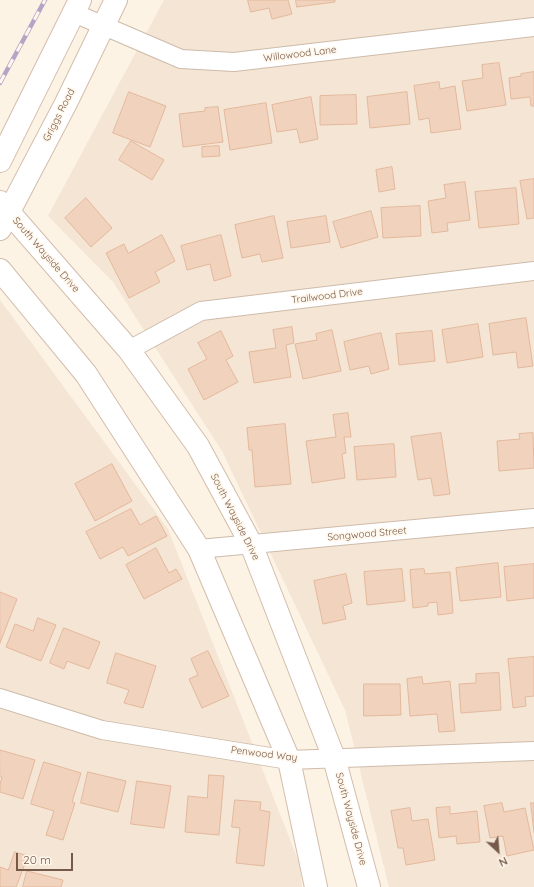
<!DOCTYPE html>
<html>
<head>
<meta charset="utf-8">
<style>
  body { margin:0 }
  #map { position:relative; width:534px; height:887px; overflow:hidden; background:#fcf3e5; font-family:Quicksand,sans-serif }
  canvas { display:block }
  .north { position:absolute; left:478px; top:831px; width:40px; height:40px; -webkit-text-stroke:3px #fff7eb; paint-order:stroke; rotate:154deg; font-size:11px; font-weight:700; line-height:16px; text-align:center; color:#755a4a }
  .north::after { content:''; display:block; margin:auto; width:14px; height:18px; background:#755a4a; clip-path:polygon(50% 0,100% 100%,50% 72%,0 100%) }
  .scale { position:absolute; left:16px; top:853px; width:57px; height:18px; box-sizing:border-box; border:2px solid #755a4a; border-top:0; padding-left:5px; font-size:12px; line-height:14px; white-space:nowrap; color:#755a4a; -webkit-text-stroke:3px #fff7eb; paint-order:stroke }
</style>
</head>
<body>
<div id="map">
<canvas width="534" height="887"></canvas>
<div class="north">N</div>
<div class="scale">20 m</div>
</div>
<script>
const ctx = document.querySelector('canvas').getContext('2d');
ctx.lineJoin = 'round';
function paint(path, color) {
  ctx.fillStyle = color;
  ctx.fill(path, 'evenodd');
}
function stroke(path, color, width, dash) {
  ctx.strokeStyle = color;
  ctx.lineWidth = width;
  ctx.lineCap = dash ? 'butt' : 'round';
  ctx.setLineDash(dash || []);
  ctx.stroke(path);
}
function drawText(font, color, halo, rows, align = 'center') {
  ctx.font = font + ' Quicksand,sans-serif';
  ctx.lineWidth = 3;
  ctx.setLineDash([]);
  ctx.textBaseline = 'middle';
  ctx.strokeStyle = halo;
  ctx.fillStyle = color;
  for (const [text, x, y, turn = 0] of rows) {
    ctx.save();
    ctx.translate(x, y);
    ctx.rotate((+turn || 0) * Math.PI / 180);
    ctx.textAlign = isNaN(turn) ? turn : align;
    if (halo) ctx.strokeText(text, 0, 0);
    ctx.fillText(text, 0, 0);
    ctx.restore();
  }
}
paint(new Path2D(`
  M164,0H534V887H389L345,710L222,451L113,282L48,216Z
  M0,300L168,529L300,865L302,887H0Z`), '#f4e5d4');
const building = new Path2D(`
  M248,0H288L292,14L272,19L269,8L251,12Z
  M296,0H335V2L297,7Z
  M499,63L506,105L467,111L462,81L483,78L482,65Z
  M534,72V106H531L530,97L511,99L509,78L521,76V74Z
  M439,82L440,89L455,86L461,129L431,133L429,118L419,120L414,86Z
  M129,92L166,106L150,147L113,133Z
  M407,92L410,124L370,128L367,97Z
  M356,95L357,124L320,125V96Z
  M311,97L318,139L300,143L297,129L277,132L272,105Z
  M266,103L272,143L230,150L224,110Z
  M218,107L223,142L183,147L179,114L205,111V108Z
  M131,141L164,160L152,180L119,160Z
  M219,146L220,156L202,157V147Z
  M392,167L395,189L379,192L376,170Z
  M534,179V218L527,219L520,181Z
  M465,182L470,220L447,223L448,231L432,233L428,201L446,198L444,185Z
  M516,188L519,224L479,228L475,192Z
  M86,198L112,228L91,247L65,218Z
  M420,206L421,236L383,238L381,208Z
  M371,211L378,237L341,248L333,222Z
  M274,216L283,258L262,262L260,254L242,258L235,225Z
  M326,216L330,242L291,248L287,222Z
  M162,235L175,261L155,272L160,282L129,298L106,253L124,244L128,253Z
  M221,235L231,276L214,281L210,264L187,270L181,246Z
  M526,318L533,366L518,368L516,352L493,355L489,324Z
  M478,324L483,357L447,363L442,330Z
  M292,327L294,343L286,345L291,377L254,383L249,352L276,348L273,330Z
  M332,330L341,371L303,379L295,344L317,340L316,334Z
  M221,331L233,356L226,360L238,382L204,400L188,369L207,359L198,343Z
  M432,331L435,361L399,365L396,334Z
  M381,333L389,369L371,374L369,366L350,370L344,342Z
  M348,413L351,437H344L346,453L342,454L345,478L312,483L306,441L336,437L333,415Z
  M285,424L291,484L255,487L252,450H249L247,428Z
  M441,433L450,494L434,496L431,478L418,480L411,437Z
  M533,433L534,468L499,471L497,441L520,439L519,434Z
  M394,444L396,477L357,480L354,447Z
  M112,464L132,501L95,521L75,484Z
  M131,509L140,525L156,516L167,536L128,556L123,547L100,559L86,532Z
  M156,548L169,573L176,569L182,579L144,599L126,565Z
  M498,563L501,597L460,601L456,568Z
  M534,564V598L507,601L504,567Z
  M402,569L405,601L367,605L364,572Z
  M424,569L425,574L450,572L453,613L438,615L437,602L428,603V606L413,608L410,570Z
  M346,574L352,603L343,606L346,619L323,624L314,581Z
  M0,592L17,599L0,643Z
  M38,618L56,625L41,661L6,647L15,624L33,631Z
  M64,628L100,642L89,669L67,661L64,669L50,663Z
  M208,651L229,696L202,708L189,679L198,675L191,659Z
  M116,653L156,666L143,708L124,703L129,690L107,683Z
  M534,657V696L525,697L526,706L513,708L508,659Z
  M499,673L501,710L461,713L459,684L476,683V674Z
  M422,677L423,684L450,681L455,731L439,732L437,714L410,716L407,679Z
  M364,684H400L401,715L364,716Z
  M0,750L35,760L23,799L0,792V784L2,777L0,776Z
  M44,762L81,773L72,802L75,803L63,840L46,835L54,811L31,804Z
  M88,772L126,781L118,812L81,803Z
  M209,775L224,776L219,835L185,832L188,796L207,798Z
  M137,781L171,786L164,828L131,824Z
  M235,800L261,802L260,810L270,812L264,866L236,863L240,828L232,827Z
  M502,803L504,812L525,808L534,850L507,856L503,836L490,838L484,806Z
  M531,803H534V832Z
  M450,807V814L477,811L480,842L457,844L456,836L439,838L436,808Z
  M410,808L412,821L428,819L435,860L406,865L403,848H398L391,811Z
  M15,852L28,856L16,887H0V867L8,870Z
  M27,871L63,880L61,887H23Z`);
paint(building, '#f1d2bd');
stroke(building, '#e4b99d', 1);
const street = new Path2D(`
  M74,13L181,59L234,62L534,27
  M129,350L201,311L534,271
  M199,549L534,518
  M0,698L102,730L289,760L534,751`);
const secondary = new Path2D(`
  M0,161L80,0
  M0,202L129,350L198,446L251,544L334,758L369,887
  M0,229L66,103L116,0
  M0,270L86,374L199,549L289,760L316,887`);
stroke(street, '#cebbab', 20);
stroke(secondary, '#d3bdac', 24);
stroke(street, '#fff', 18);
stroke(secondary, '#fff', 22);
const rail = new Path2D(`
  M0,83L45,0`);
stroke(rail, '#b6a3c6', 4.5);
stroke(rail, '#fff7eb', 3, [9]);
drawText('10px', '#755a4a', '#fff7eb', [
  ["Willowood Lane",300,54,-7],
  ["Griggs Road",59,115,-63],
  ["South Wayside Drive",46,255,49],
  ["Trailwood Drive",327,296,-7],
  ["South Wayside Drive",235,517,63],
  ["Songwood Street",367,534,-5],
  ["Penwood Way",264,754,7],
  ["South Wayside Drive",351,819,75]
]);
</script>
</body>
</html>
